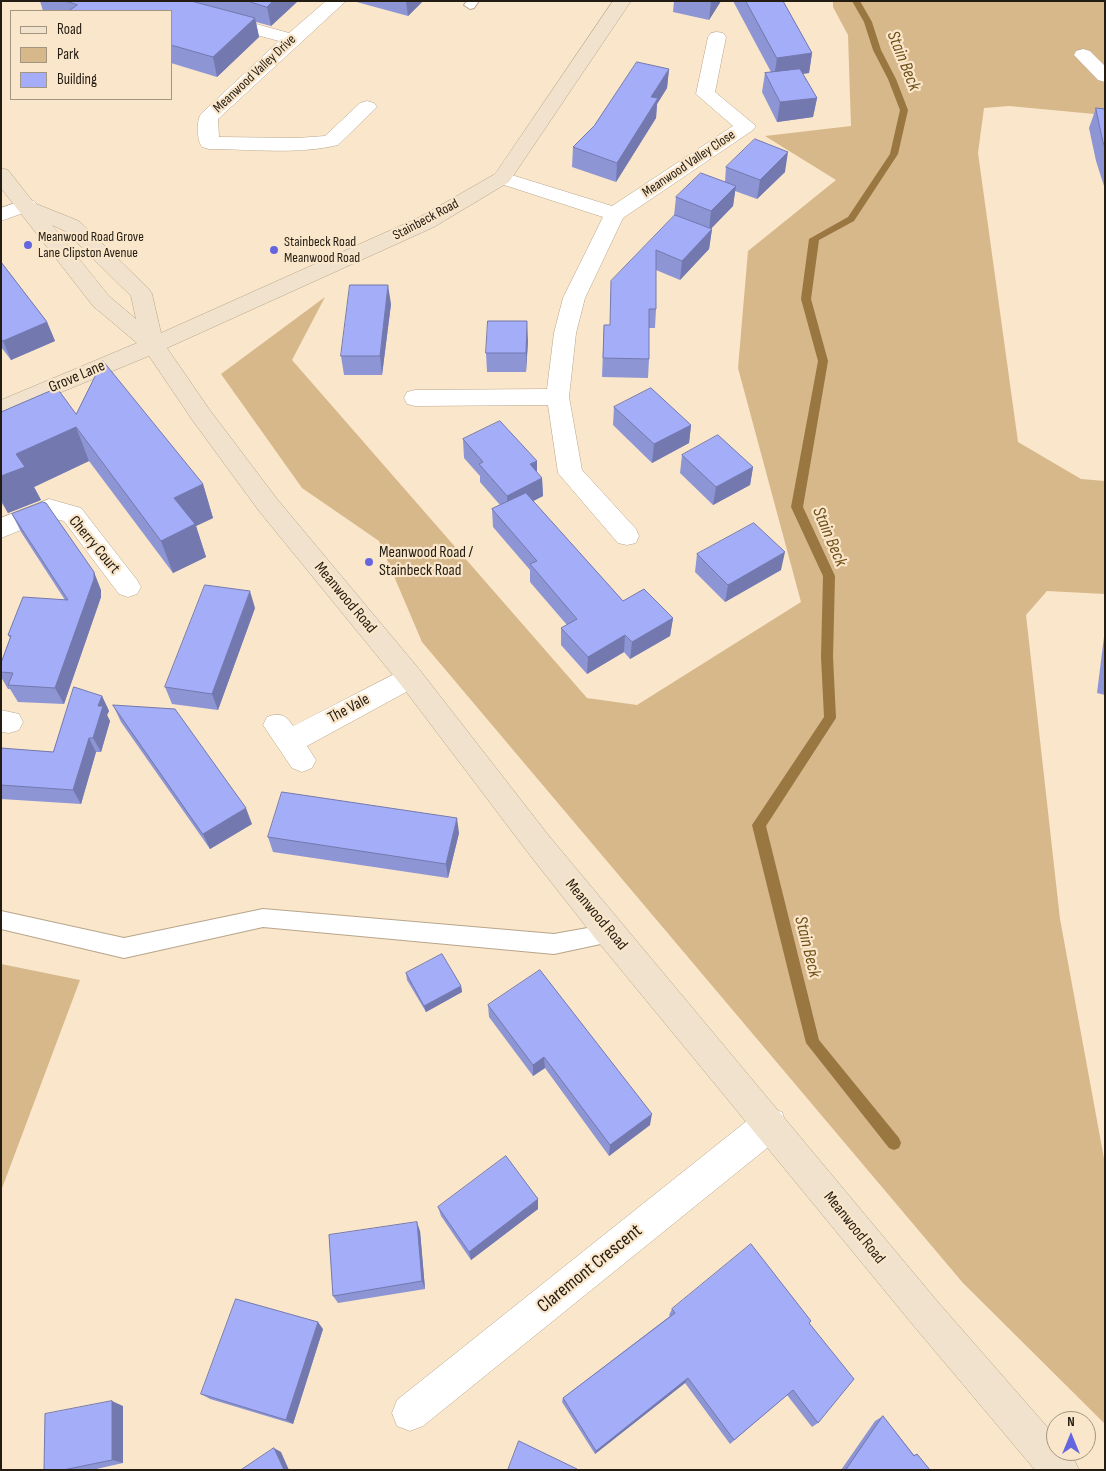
<!DOCTYPE html>
<html>
<head>
<meta charset="utf-8">
<style>
  body { margin:0 }
  #map { position:relative; width:1106px; height:1471px; overflow:hidden; background:#fae6ca; font-family:"Sofia Sans Condensed",sans-serif }
  canvas { display:block }
  .frame { position:absolute; inset:0; border:2px solid #231c12; pointer-events:none }
  .legend { position:absolute; left:10px; top:10px; width:162px; height:90px; box-sizing:border-box; background:#fae6ca; border:1px solid #a49580; margin:0; padding:6px 9px; list-style:none; font-size:15px; color:#231c12 }
  .legend li { display:flex; align-items:center; gap:10px; height:25px }
  .legend b { width:25px; border:1px solid #a49580 }
  .north { position:absolute; left:1046px; top:1411px; width:50px; height:50px; box-sizing:border-box; background:#fae6ca; border:1px solid #a49580; border-radius:50%; rotate:0deg; font-size:14px; font-weight:700; line-height:20px; text-align:center; color:#231c12 }
  .north::after { content:''; display:block; margin:auto; width:18px; height:22px; background:#6566df; clip-path:polygon(50% 0,100% 100%,50% 72%,0 100%) }
</style>
</head>
<body>
<div id="map">
<canvas width="1106" height="1471"></canvas>
<div class="frame"></div>
<ul class="legend">
<li><b style="height:6px;background:#f0e2cc"></b>Road</li>
<li><b style="height:14px;background:#d7b88b"></b>Park</li>
<li><b style="height:14px;background:#a4adf8"></b>Building</li>
</ul>
<div class="north">N</div>
</div>
<script>
const ctx = document.querySelector('canvas').getContext('2d');
ctx.lineJoin = 'round';
function paint(path, color) {
  ctx.fillStyle = color;
  ctx.fill(path, 'evenodd');
}
function stroke(path, color, width, dash) {
  ctx.strokeStyle = color;
  ctx.lineWidth = width;
  ctx.lineCap = dash ? 'butt' : 'round';
  ctx.setLineDash(dash || []);
  ctx.stroke(path);
}
function drawText(font, color, halo, rows, align = 'center') {
  ctx.font = font + ' "Sofia Sans Condensed",sans-serif';
  ctx.lineWidth = 4.5;
  ctx.setLineDash([]);
  ctx.textBaseline = 'middle';
  ctx.strokeStyle = halo;
  ctx.fillStyle = color;
  for (const [text, x, y, turn = 0] of rows) {
    ctx.save();
    ctx.translate(x, y);
    ctx.rotate((+turn || 0) * Math.PI / 180);
    ctx.textAlign = isNaN(turn) ? turn : align;
    if (halo) ctx.strokeText(text, 0, 0);
    ctx.fillText(text, 0, 0);
    ctx.restore();
  }
}
paint(new Path2D(`
  M833,1H1105V115L1009,106L984,108L978,153L1018,442L1081,479L1105,481V594L1047,591L1026,615L1060,919L1105,1164V1424L963,1283L422,642L379,541L302,488L221,374L325,297L292,360L587,698L637,705L801,602L738,368L748,251L836,180L765,136L851,126L848,35L833,7Z
  M1,964L80,980L1,1191Z`), '#d7b88b');
paint(new Path2D(`
  M852,1H860L872,22L881,50L896,79L908,110L898,154L854,221L819,240L811,299L828,361L803,507L835,576L833,657L836,718L766,826L819,1040L899,1138L901,1143L899,1148L894,1150L889,1148L806,1043L752,825L824,717L821,657L823,576L791,507L818,361L801,299L809,239L848,217L890,154L900,110L888,79L873,50L864,22Z`), '#9a7640');
const lane = new Path2D(`
  M467,1H479L474,8L470,9L464,5Z
  M263,909L554,934L610,924L617,926L620,933L617,940L610,942L554,954L263,927L124,958L1,929V911L124,938Z`);
const street = new Path2D(`
  M153,1H180L205,10L289,33L326,1H346L218,119L219,137L297,138L325,136L360,103L367,101L374,103L377,107L338,145C297,155 251,149 209,149L202,147C197,140 196,121 201,114L279,41L193,18L156,5Z
  M717,32L723,33L726,37L715,92L756,126L753,130L623,218L585,298L576,333L569,397L582,470L636,529L639,536L636,543L627,545L618,543L558,473L548,405L415,406L407,404L404,398L407,392L415,390L547,389L554,333L563,298L603,217L495,182L492,178L495,174L502,172L612,206L733,126L696,94L708,37L711,33Z
  M1083,49L1090,51L1105,66V82L1098,80L1074,55L1076,51Z
  M27,199L34,201L37,205L34,209L1,221V208Z
  M49,499L81,508L137,580L141,587L137,594L128,597L119,594L64,521L51,518L1,538V518Z
  M410,666L419,669L423,677L419,685L307,746L316,760L312,768L302,772L292,768L263,725L267,717C280,712 286,715 293,726Z
  M1,710L19,714L23,722L19,730L9,733L1,732Z
  M770,1108L782,1112L786,1124L782,1136L423,1426L410,1431L397,1426L392,1413L397,1400L758,1112Z`);
const secondary = new Path2D(`
  M613,1H631L509,182L434,227L167,348L209,409L277,499L419,669L549,836L937,1301L1056,1437V1451H1068L1073,1457L1079,1470H1035L913,1325L599,943L529,854L401,685L259,511L193,421L149,356L1,417V400L137,343L93,306L1,188V168L8,170L34,203L79,221L149,289L152,294L161,333L420,217L495,174ZM52,225L65,231L131,296L136,319L109,296Z`);
stroke(lane, '#b8a58b', 2);
stroke(street, '#b8a58b', 1);
stroke(secondary, '#b8a58b', 1);
paint(lane, '#fff');
paint(street, '#fff');
paint(secondary, '#f0e2cc');
paint(new Path2D(`
  M40,1H298L271,26L256,22L259,37L217,77L171,63V11H43Z
  M353,1H423L408,16Z
  M674,1H721L709,20L673,12Z
  M733,1H783L812,53L809,73L803,74L817,98L813,117L777,122L762,92L765,73L771,72Z
  M669,69L667,88L657,104L656,118L616,182L572,167L573,147Z
  M1096,108L1105,109V189L1096,161L1089,128Z
  M726,167L785,172L757,199L735,191L733,206L710,229H712L709,249L680,280L656,270V309L655,328H649V359L648,378L602,377L604,325H610L674,216L676,197L725,182Z
  M1,262L47,322L55,341L11,360L1,347Z
  M391,304L382,375H344L341,356Z
  M528,341L526,372H487L486,353Z
  M614,407L691,425L689,443L652,463L613,425Z
  M1,412L76,414L203,484L213,518L196,526L206,557L173,573L89,461L34,487L41,500L8,513L1,502Z
  M463,439L542,478L543,496L533,501L623,601L673,618L670,636L630,659L624,652L587,674L561,645V628L567,625L530,582V570L493,527L492,509L500,505L480,482V476L464,458Z
  M682,455L753,467L750,485L713,505L680,473Z
  M12,514L101,590V597L64,704L18,702L10,689H8L1,677V663L10,638L8,635L65,600L21,532Z
  M697,554L781,570L725,602L695,572Z
  M255,608L218,710L172,704L165,687Z
  M1105,634V695L1097,693L1104,637Z
  M102,696L109,711L107,715L110,721L101,752H96L81,804L1,799V748L53,752Z
  M113,705L252,824L210,849L121,722Z
  M459,833L448,878L273,852L268,837Z
  M406,973L461,986L462,992L426,1012L407,980Z
  M488,1005L650,1125L609,1156L545,1068L533,1076L489,1017Z
  M438,1207L538,1209L471,1260L441,1216Z
  M420,1231L425,1289L338,1303L333,1296Z
  M672,1309L809,1323L818,1423L812,1427L787,1395L730,1444L685,1383L595,1454L562,1402L563,1398L670,1316L669,1315Z
  M323,1329L293,1424L210,1399L201,1394Z
  M123,1406V1463L92,1470H44Z
  M883,1416L914,1455L917,1454L930,1470H841L875,1421Z`), '#8d95d5');
paint(new Path2D(`
  M273,1H298L271,26L267,7Z
  M406,1H423L408,16Z
  M711,1H721L709,20Z
  M255,18L259,37L217,77L213,57Z
  M812,53L809,73L774,77L777,58Z
  M669,69L667,88L657,104L656,118L616,182L617,163L651,97Z
  M817,98L813,117L777,122L780,102Z
  M788,152L785,172L757,199L760,180Z
  M736,186L733,206L709,231L711,211Z
  M712,229L709,249L680,280L682,261Z
  M388,285L391,304L382,375L380,356Z
  M527,321L528,341L526,372V353Z
  M47,322L55,341L11,360L3,341Z
  M691,425L689,443L652,463L654,444Z
  M76,427L89,461L34,487L41,500L8,513L1,499V476L16,454Z
  M537,461V479L530,464Z
  M753,467L750,485L713,505L716,487Z
  M542,478L543,496L508,514L507,496Z
  M203,484L213,518L196,526L206,557L173,573L161,541L174,498Z
  M785,552L781,570L725,602L728,585Z
  M94,572L101,590V597L64,704L55,688Z
  M250,591L255,608L218,710L212,694Z
  M673,618L670,636L630,659L632,642Z
  M625,635L624,652L587,674L588,657Z
  M102,696L109,711L107,715L110,721L101,752L93,738L98,706Z
  M89,738L96,752L81,804L73,790Z
  M246,808L252,824L210,849L203,834Z
  M457,818L459,833L448,878L446,864Z
  M461,986L462,992L426,1012L424,1006Z
  M544,1057L545,1068L533,1076V1065Z
  M652,1114L650,1125L609,1156L610,1145Z
  M538,1199V1209L471,1260L469,1252Z
  M417,1222L420,1231L425,1289L422,1281Z
  M318,1322L323,1329L293,1424L286,1420Z
  M688,1378L685,1383L595,1454L596,1451Z
  M112,1401L123,1406V1463L112,1460Z
  M274,1448L281,1452L289,1470H284Z`), '#7379ae');
const building = new Path2D(`
  M66,1H191L255,18L213,57L171,45V11H69L77,5Z
  M248,1H273L267,7Z
  M746,1H783L812,53L777,58Z
  M637,62L669,69L651,97L658,98L617,163L573,147L594,126Z
  M800,69L817,98L780,102L765,73Z
  M1096,108L1105,109V148L1103,142Z
  M755,139L788,152L760,180L726,167Z
  M701,173L736,186L711,211L676,197Z
  M675,215L712,229L682,261L656,250V309H649V359L603,358L604,325H610L611,281Z
  M1,262L47,322L3,341L1,339Z
  M350,285H388L380,356H341Z
  M488,321H527L526,353H486Z
  M103,361L203,484L174,498L195,524L161,541L76,427L16,454L25,467L1,476V412L57,388L76,414Z
  M651,388L691,425L654,444L614,407Z
  M500,421L537,461L530,464L542,478L507,496L479,464L483,462L463,439Z
  M718,435L753,467L716,487L682,455Z
  M526,493L623,601L644,589L673,618L632,642L625,635L588,657L561,628L577,619L530,564L537,561L492,509Z
  M43,502L46,503L94,572V579L55,688L8,685L13,673L1,672V663L11,636L8,635L23,597L68,600L12,514Z
  M754,523L785,552L728,585L697,554Z
  M205,585L250,591L212,694L165,687Z
  M74,687L102,696L98,706H103L93,738H89L73,790L1,785V748L53,752Z
  M113,705L175,709L246,808L203,834Z
  M282,792L457,818L446,864L268,837Z
  M442,954L461,986L424,1006L406,973Z
  M540,970L652,1114L610,1145L544,1057L533,1065L488,1005Z
  M506,1156L538,1199L469,1252L438,1207Z
  M417,1222L422,1281L333,1296L329,1235Z
  M751,1244L811,1321L809,1323L854,1379L818,1423L793,1390L734,1440L688,1378L596,1451L563,1398L675,1313L672,1309Z
  M236,1299L318,1322L286,1420L201,1394Z
  M112,1401V1460L63,1470H44L45,1414Z
  M883,1416L914,1456L917,1454L930,1470H846Z
  M519,1441L577,1469V1470H508Z
  M274,1448L284,1470H241Z`);
paint(building, '#a4adf8');
stroke(building, '#7379ae', 1);
for (const [x, y, r, color] of [
  [28,245,5,"#6566df"],
  [274,250,5,"#6566df"],
  [369,562,5,"#6566df"]
]) {
  const dot = new Path2D();
  dot.arc(x, y, r, 0, 2 * Math.PI);
  ctx.fillStyle = color;
  ctx.fill(dot);
  stroke(dot, '#fae6ca', 2);
}
drawText('14px', '#231c12', '#fae6ca', [
  ["Meanwood Valley Drive",255,74,-43],
  ["Meanwood Valley Close",689,164,-34],
  ["Stainbeck Road",426,220,-28]
]);
drawText('14px', '#231c12', '#fae6ca', [
  ["Meanwood Road Grove",38,237],
  ["Lane Clipston Avenue",38,253],
  ["Stainbeck Road",284,242],
  ["Meanwood Road",284,258]
], 'left');
drawText('16px', '#231c12', '#fae6ca', [
  ["Grove Lane",77,377,-23],
  ["Cherry Court",94,545,50],
  ["Meanwood Road",345,598,50],
  ["The Vale",349,709,-28],
  ["Meanwood Road",596,915,50],
  ["Meanwood Road",854,1228,51]
]);
drawText('16px', '#231c12', '#fae6ca', [
  ["Meanwood Road /",379,553],
  ["Stainbeck Road",379,571]
], 'left');
drawText('italic 18px', '#705018', '#fae6ca', [
  ["Stain Beck",903,61,68],
  ["Stain Beck",829,537,67],
  ["Stain Beck",807,947,76]
]);
drawText('19px', '#231c12', '#fae6ca', [
  ["Claremont Crescent",590,1269,-39]
]);
</script>
</body>
</html>
